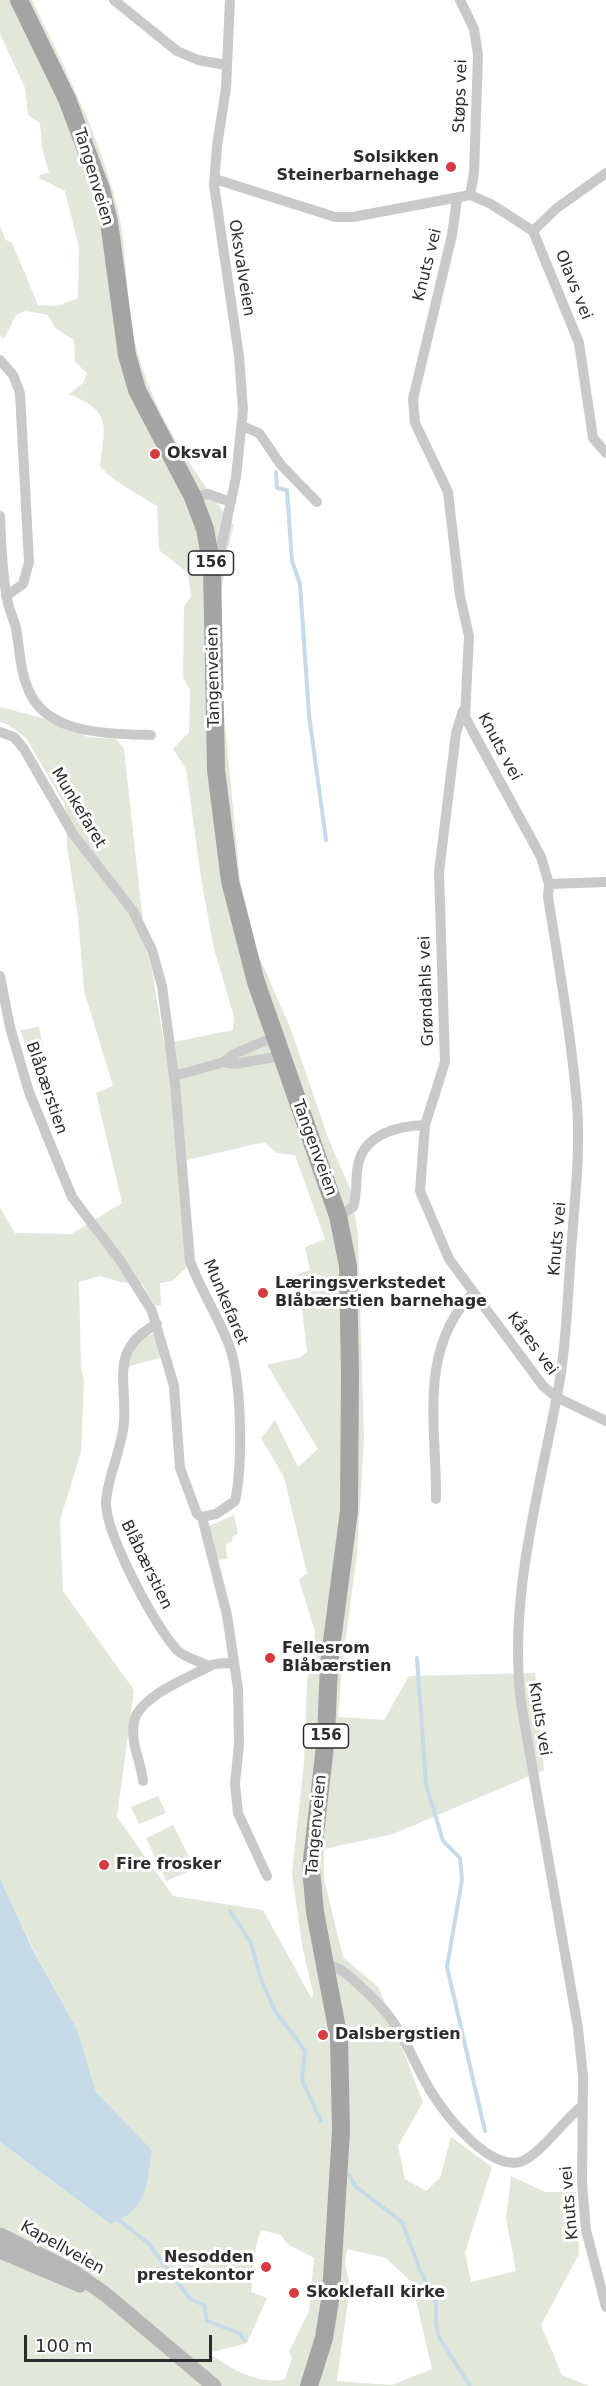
<!DOCTYPE html>
<html>
<head>
<meta charset="utf-8">
<style>
  body { margin:0 }
  #map { position:relative; width:606px; height:2386px; overflow:hidden; background:#fff; font-family:"DejaVu Sans",sans-serif }
  canvas { display:block }
  .scale { position:absolute; left:24px; top:2335px; width:188px; height:27px; box-sizing:border-box; border:3px solid #2c2c2c; border-top:0; padding-left:8px; font-size:18px; line-height:21px; white-space:nowrap; color:#2c2c2c; -webkit-text-stroke:4px #fff; paint-order:stroke }
</style>
</head>
<body>
<div id="map">
<canvas width="606" height="2386"></canvas>
<div class="scale">100 m</div>
</div>
<script>
const ctx = document.querySelector('canvas').getContext('2d');
ctx.lineJoin = 'round';
function paint(path, color) {
  ctx.fillStyle = color;
  ctx.fill(path, 'evenodd');
}
function stroke(path, color, width, dash) {
  ctx.strokeStyle = color;
  ctx.lineWidth = width;
  ctx.lineCap = dash ? 'butt' : 'round';
  ctx.setLineDash(dash || []);
  ctx.stroke(path);
}
function drawText(font, color, halo, rows, align = 'center') {
  ctx.font = font + ' "DejaVu Sans",sans-serif';
  ctx.lineWidth = 6;
  ctx.setLineDash([]);
  ctx.textBaseline = 'middle';
  ctx.strokeStyle = halo;
  ctx.fillStyle = color;
  for (const [text, x, y, turn = 0] of rows) {
    ctx.save();
    ctx.translate(x, y);
    ctx.rotate((+turn || 0) * Math.PI / 180);
    ctx.textAlign = isNaN(turn) ? turn : align;
    if (halo) ctx.strokeText(text, 0, 0);
    ctx.fillText(text, 0, 0);
    ctx.restore();
  }
}
paint(new Path2D(`
  M0,0H32C64,66 99,135 117,206C128,250 125,298 135,342C151,411 192,470 234,525L228,548L221,596L224,714L240,880L257,952L290,1027L329,1140L351,1191L358,1235L364,1439L357,1554L342,1667L338,1717L384,1720L409,1676L535,1673L544,1770L393,1834L324,1849V1879L343,1957L379,1988L423,2102L398,2146L405,2179L426,2191L440,2178L451,2137L492,2167L465,2253L471,2282L516,2271L506,2219L511,2176L545,2192H576L579,2254L541,2325L562,2375L589,2386H0V2142L110,2224L152,2150L96,2092L78,2031L32,1947L0,1878V1208L15,1233L71,1234L122,1203L96,1093L113,1086L84,991L78,917L67,846L65,805L26,738L9,725L0,722V707L46,719L88,737L116,739L124,749L146,950L152,970L164,1044L233,1030L234,1017L214,949L202,884L186,769L173,749L189,732L190,690L183,678L184,606L191,597L188,573L159,550L157,506L116,481L100,467C105,424 112,412 69,394L83,383L87,373L75,362L74,340L56,329L48,315L26,311L16,315L4,339L0,335V226L6,240L12,243L38,305L58,306L78,298L79,247L65,191L39,178L40,175L49,173L42,148L40,123L28,115L25,88L0,34ZM264,1142L277,1153L295,1155L325,1239L305,1247L310,1270L298,1274L307,1352L301,1357L267,1365L318,1449L298,1467L275,1420L261,1438L284,1477L307,1573L299,1580L315,1632L307,1680L304,1763L292,1873L302,1945L313,1993L312,1999L263,1910L173,1896L117,1817L134,1690L63,1591L60,1520L81,1452L84,1380L81,1366L79,1282L100,1276L120,1282L143,1285L155,1306L161,1305L160,1283L172,1281L187,1267L179,1162ZM261,2230L281,2235L287,2244L314,2258L309,2311L289,2352L292,2358L285,2379C258,2386 229,2367 208,2353L247,2343L267,2298L251,2292L256,2246ZM347,2249L386,2258L412,2283L432,2369L392,2385L337,2381L350,2286L345,2263Z
  M39,1027L43,1048L28,1053L20,1030Z
  M153,1334L163,1357L127,1367C127,1353 139,1337 153,1334Z
  M234,1515L238,1534L232,1537L233,1541L226,1544L227,1559L217,1560L209,1526Z
  M158,1796L166,1813L139,1824L131,1807Z
  M173,1825L195,1869L166,1881L146,1838Z`), '#e1e8da');
paint(new Path2D(`
  M0,1878L32,1948L78,2031L96,2092L152,2150C146,2186 148,2210 110,2224L0,2142Z`), '#c7dae7');
stroke(new Path2D(`
  M276,472L277,488L287,490L292,561L300,584L309,715L326,840
  M417,1658L426,1784L443,1841L460,1858L462,1880L447,1967L485,2131
  M230,1911L251,1943L260,1977L274,2009L305,2051L302,2080L321,2121
  M349,2175L355,2186L402,2222L420,2270L436,2302V2323L439,2337L470,2386
  M119,2220L148,2243L190,2299L204,2305L207,2321L239,2333L244,2340`), '#c7dae7', 4);
stroke(new Path2D(`
  M114,0L177,51L198,60L226,65
  M460,0L474,29L478,55L474,173L470,195
  M215,179L335,217H353L470,195L491,204L533,231L579,343L593,438L606,453
  M457,199L452,235L413,399L415,423L448,492L460,596L469,636L465,717L541,857L549,884L548,897C559,966 571,1035 577,1104C581,1159 573,1213 570,1267C567,1306 566,1347 559,1385C540,1490 508,1596 521,1703L578,2028L583,2077L582,2183L586,2230L606,2307
  M533,231L557,208L606,173
  M0,360L13,375L20,393L29,562L23,584L6,596
  M242,426L259,433L281,465L317,502
  M193,497L208,494L231,502
  M0,516C1,542 2,568 6,593C7,605 13,617 16,628C20,650 20,675 31,695C51,735 113,734 151,735
  M212,568L219,557L236,477L243,410L239,356L214,185L217,146L226,88L230,0
  M463,711L456,733L439,872L445,1062L425,1125L420,1191L449,1259L543,1386L556,1397L606,1421
  M0,732L14,737L24,749L73,834L133,911L152,950L162,986L175,1084L190,1261C201,1291 218,1316 229,1345C242,1380 243,1464 235,1501L216,1514L202,1517
  M549,884L606,882
  M0,976L10,1027L29,1092L72,1197L122,1263L152,1311L174,1386L180,1468L197,1514L202,1517L227,1615L238,1689L239,1744L235,1784L238,1813L267,1876
  M224,1062L235,1064L281,1056
  M174,1076L224,1062L234,1054L274,1037
  M338,1216L353,1207C358,1193 355,1179 358,1165C364,1134 398,1126 425,1125
  M157,1324C109,1349 127,1379 124,1423C122,1448 106,1482 106,1503C106,1534 155,1627 177,1650C185,1658 199,1661 209,1666
  M436,1499C437,1428 417,1350 473,1293
  M143,1781C141,1761 130,1743 134,1722C138,1697 189,1677 210,1666C216,1662 226,1664 233,1663
  M325,1965C340,1966 349,1976 360,1986C401,2022 402,2039 426,2083C440,2109 486,2170 520,2162C538,2157 564,2120 581,2107`), '#c9c9c9', 10);
stroke(new Path2D(`
  M0,2235L72,2271L105,2294L214,2386
  M0,2251L80,2285`), '#b6b6b6', 15);
stroke(new Path2D(`
  M19,0L67,99L101,189L109,222L127,355L137,390L193,497L205,529L212,568L216,770L230,881L256,982L338,1216L348,1266L350,1373L349,1511L329,1664L326,1737L311,1869L315,1912L339,2039L341,2131L331,2294L324,2338L309,2386`), '#a4a4a4', 18);
for (const [x, y, r, color] of [
  [451,167,6,"#d53c41"],
  [155,454,6,"#d53c41"],
  [263,1293,6,"#d53c41"],
  [270,1658,6,"#d53c41"],
  [104,1865,6,"#d53c41"],
  [323,2035,6,"#d53c41"],
  [266,2267,6,"#d53c41"],
  [294,2293,6,"#d53c41"]
]) {
  const dot = new Path2D();
  dot.arc(x, y, r, 0, 2 * Math.PI);
  ctx.fillStyle = color;
  ctx.fill(dot);
  stroke(dot, '#fff', 2);
}
for (const [x, y, w] of [
  [211,563,45],
  [326,1736,45]
]) {
  const box = new Path2D();
  box.roundRect(x - w / 2, y - 12, w, 24, 4.5);
  ctx.fillStyle = '#fff';
  ctx.fill(box);
  stroke(box, '#2c2c2c', 1.5);
}
drawText('bold 15px', '#2c2c2c', null, [
  ["156",211,563],
  ["156",326,1736]
]);
drawText('16px', '#2c2c2c', '#fff', [
  ["Støps vei",461,96,-88],
  ["Tangenveien",93,177,73],
  ["Knuts vei",428,265,-76],
  ["Oksvalveien",241,268,81],
  ["Olavs vei",573,285,68],
  ["Tangenveien",214,677,-91],
  ["Knuts vei",499,747,62],
  ["Munkefaret",78,808,59],
  ["Grøndahls vei",427,991,-92],
  ["Blåbærstien",46,1088,71],
  ["Tangenveien",314,1148,70],
  ["Knuts vei",558,1239,-85],
  ["Munkefaret",225,1302,67],
  ["Kåres vei",532,1344,54],
  ["Blåbærstien",146,1565,64],
  ["Knuts vei",539,1719,81],
  ["Tangenveien",317,1825,-85],
  ["Knuts vei",570,2203,-95],
  ["Kapellveien",62,2248,29]
]);
drawText('bold 16px', '#2c2c2c', '#fff', [
  ["Solsikken",439,158,"right"],
  ["Steinerbarnehage",439,176,"right"],
  ["Oksval",167,454],
  ["Læringsverkstedet",275,1284],
  ["Blåbærstien barnehage",275,1302],
  ["Fellesrom",282,1649],
  ["Blåbærstien",282,1667],
  ["Fire frosker",116,1865],
  ["Dalsbergstien",335,2035],
  ["Nesodden",254,2258,"right"],
  ["prestekontor",254,2276,"right"],
  ["Skoklefall kirke",306,2293]
], 'left');
</script>
</body>
</html>
